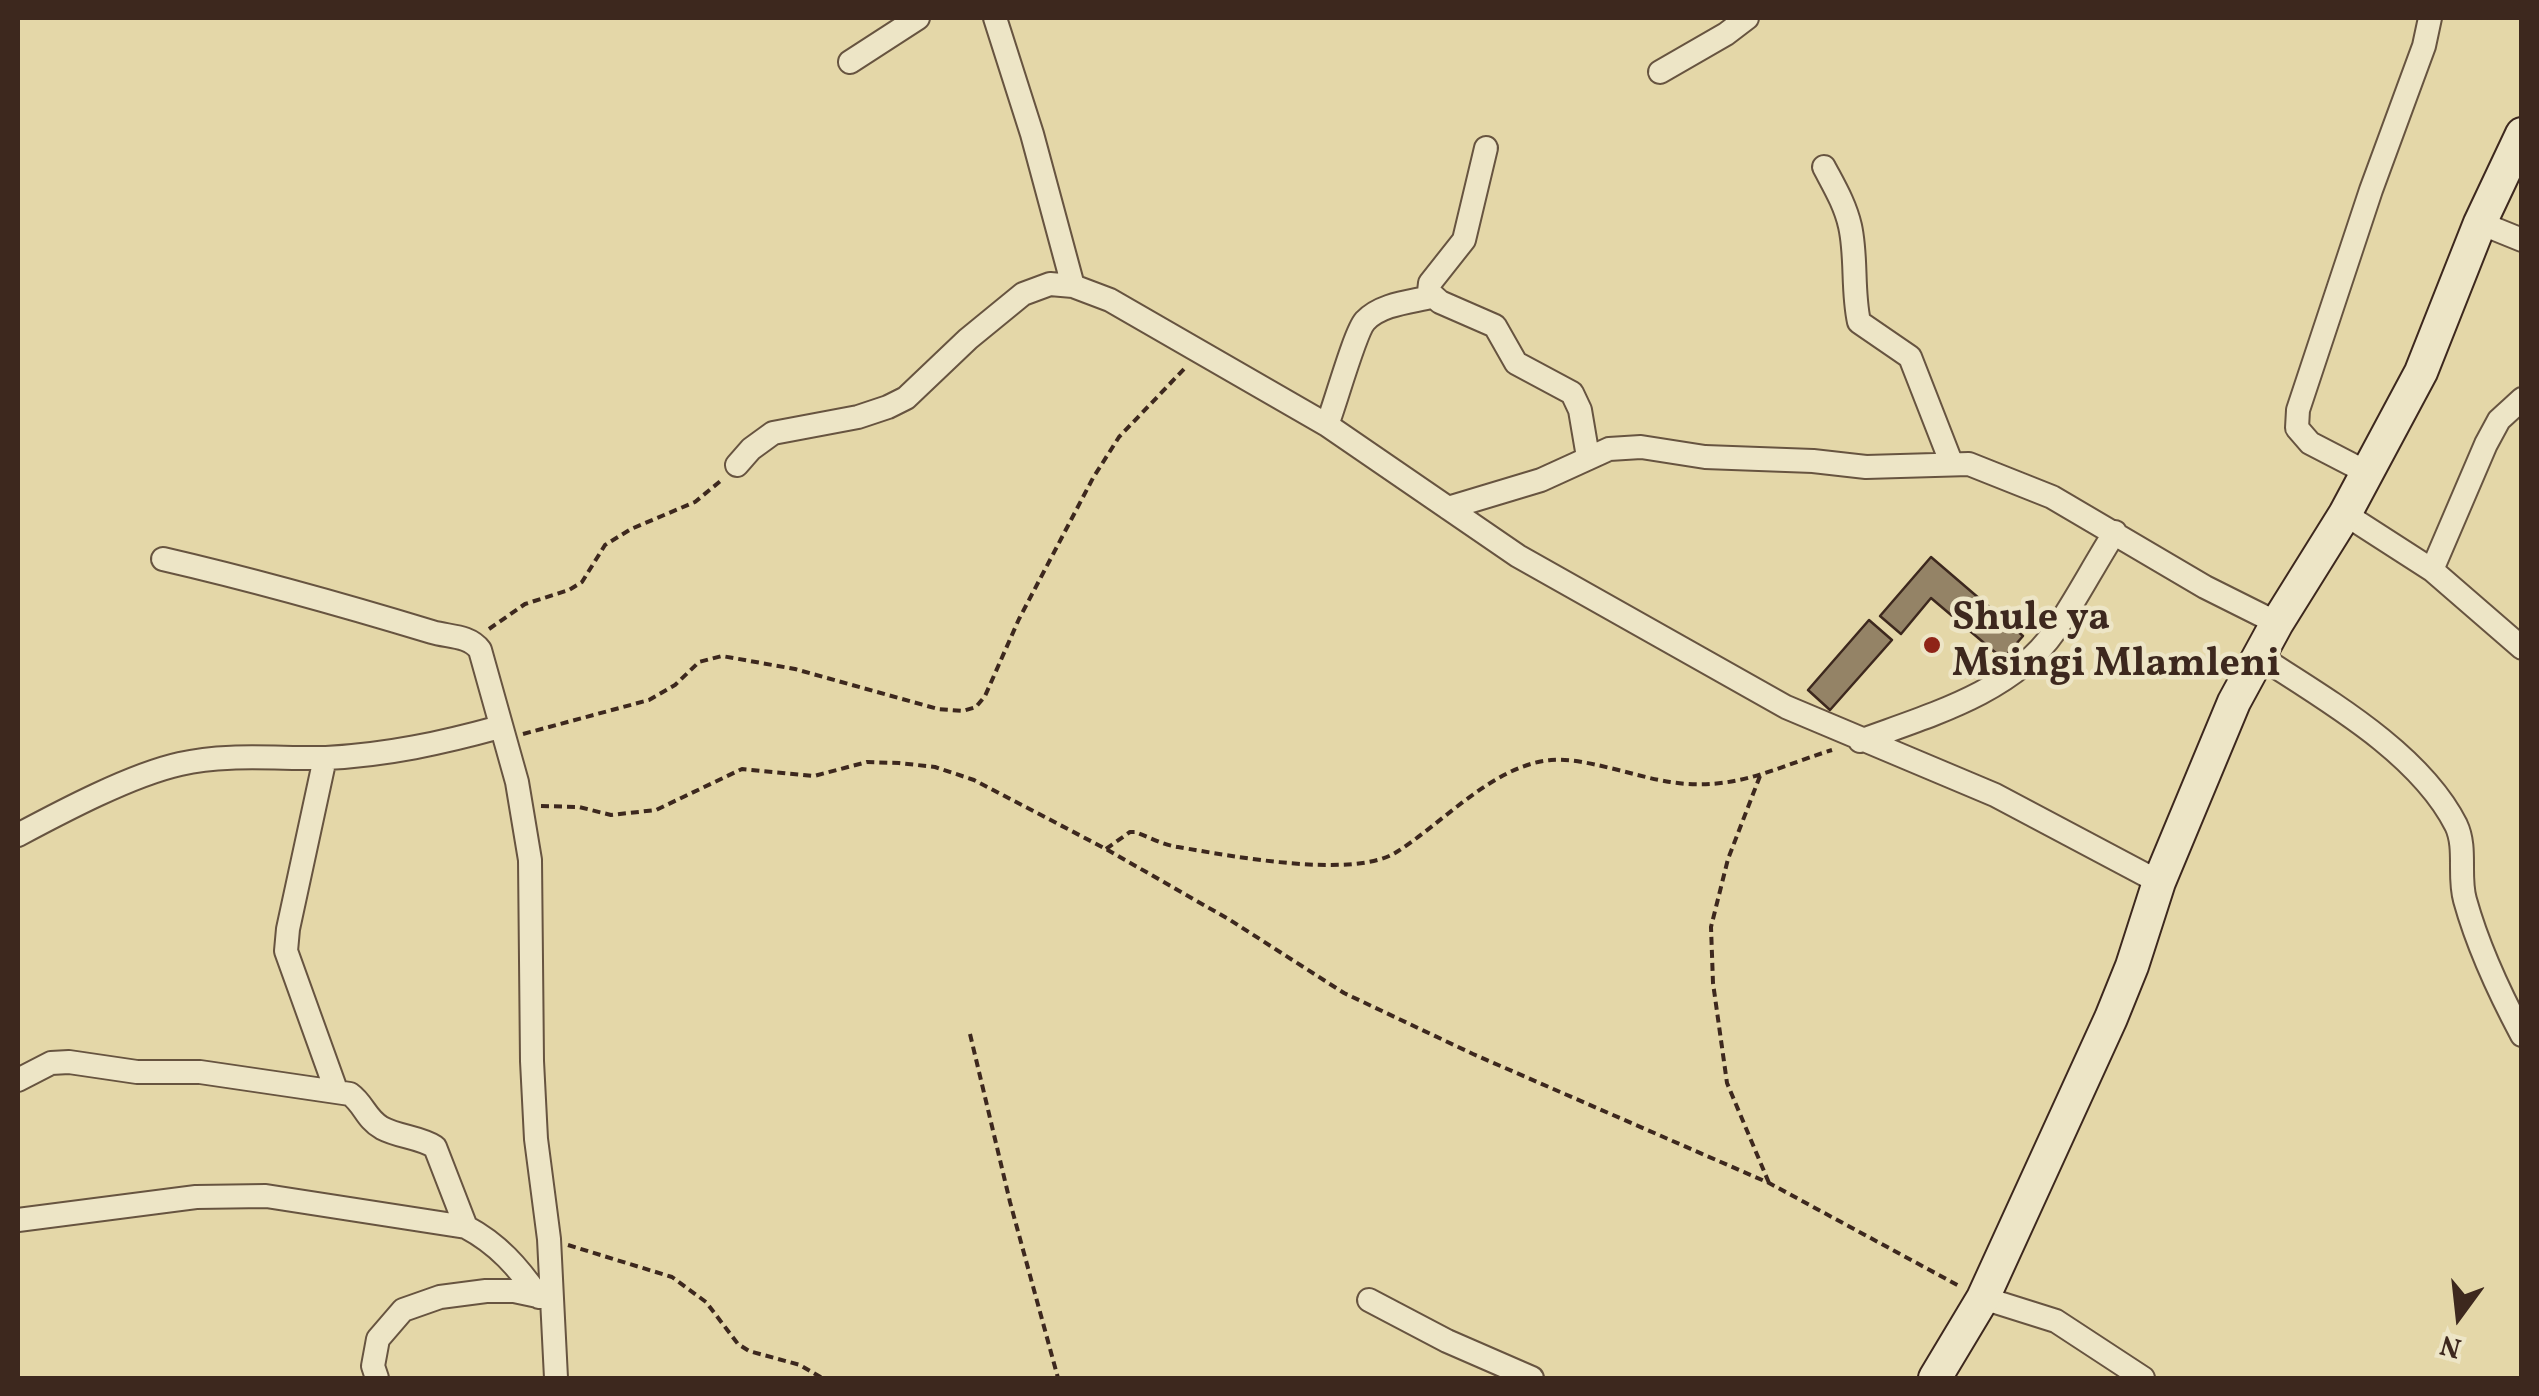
<!DOCTYPE html>
<html>
<head>
<meta charset="utf-8">
<style>
  body { margin:0 }
  #map { position:relative; width:2539px; height:1396px; overflow:hidden; background:#e4d7a8; font-family:Vollkorn,serif }
  canvas { display:block }
  .frame { position:absolute; inset:0; border:20px solid #3d281e; pointer-events:none }
  .north { position:absolute; left:2409px; top:1266px; width:100px; height:100px; -webkit-text-stroke:8px #ede5c6; paint-order:stroke; rotate:195deg; font-size:28px; font-weight:700; line-height:40px; text-align:center; color:#3d281e }
  .north::after { content:''; display:block; margin:auto; width:35px; height:45px; background:#3d281e; clip-path:polygon(50% 0,100% 100%,50% 72%,0 100%) }
</style>
</head>
<body>
<div id="map">
<canvas width="2539" height="1396"></canvas>
<div class="frame"></div>
<div class="north">N</div>
</div>
<script>
const ctx = document.querySelector('canvas').getContext('2d');
ctx.lineJoin = 'round';
function paint(path, color) {
  ctx.fillStyle = color;
  ctx.fill(path, 'evenodd');
}
function stroke(path, color, width, dash) {
  ctx.strokeStyle = color;
  ctx.lineWidth = width;
  ctx.lineCap = dash ? 'butt' : 'round';
  ctx.setLineDash(dash || []);
  ctx.stroke(path);
}
function drawText(font, color, halo, rows, align = 'center') {
  ctx.font = font + ' Vollkorn,serif';
  ctx.lineWidth = 9;
  ctx.setLineDash([]);
  ctx.textBaseline = 'middle';
  ctx.strokeStyle = halo;
  ctx.fillStyle = color;
  for (const [text, x, y, turn = 0] of rows) {
    ctx.save();
    ctx.translate(x, y);
    ctx.rotate((+turn || 0) * Math.PI / 180);
    ctx.textAlign = isNaN(turn) ? turn : align;
    if (halo) ctx.strokeText(text, 0, 0);
    ctx.fillText(text, 0, 0);
    ctx.restore();
  }
}
const building = new Path2D(`
  M1931,557L2023,636L2003,659L1931,598L1901,634L1880,616Z
  M1869,620L1892,640L1830,710L1808,690Z`);
paint(building, '#948366');
stroke(building, '#3d281e', 2.5);
const street = new Path2D(`
  M995,18L1032,134L1073,286
  M850,62L918,18
  M1660,72L1726,34L1747,18
  M1486,148L1464,240L1430,283L1429,292L1440,302L1495,326L1516,363L1572,393L1580,410L1588,457
  M1824,167C1834,186 1845,204 1850,226C1857,257 1852,290 1859,322L1910,357L1951,462
  M2480,223L2522,240
  M1327,425C1335,405 1355,332 1365,321C1381,304 1410,302 1431,297
  M737,465L751,449L773,433L858,417L888,407L906,398L968,339L1023,294L1050,284L1073,286L1110,300L1327,425L1518,556L1786,707L1995,795L2159,882
  M2366,472L2310,443L2297,428L2298,410L2371,190L2424,46L2430,18
  M1448,508L1541,480L1609,449L1641,447L1705,457L1813,461L1866,467L1969,464L2052,497L2205,587L2277,623
  M2345,514L2432,570L2522,648
  M163,559C254,580 343,605 432,632C448,637 469,635 480,650L517,782L530,860L532,1061L536,1139L549,1239L556,1378
  M2432,570L2486,444L2499,420L2522,399
  M2259,656C2325,699 2419,752 2456,825C2467,848 2458,876 2465,900C2478,947 2499,992 2522,1035
  M1860,741C1927,716 2012,693 2054,632C2076,600 2094,565 2115,532
  M325,758L288,929L286,951L336,1090
  M18,835C63,811 131,775 180,764C227,753 278,759 326,758C387,755 442,743 500,727
  M18,1080L51,1063L69,1062L137,1072H200L350,1094C364,1104 366,1119 382,1128C399,1137 419,1137 435,1147L466,1227
  M18,1220L196,1197L266,1196L466,1227C498,1244 518,1267 539,1297
  M1983,1298L2056,1321L2143,1378
  M1369,1300L1447,1341L1532,1378
  M377,1378L373,1366L378,1339L403,1310L440,1297L486,1291H514L547,1298`);
const secondary = new Path2D(`
  M1935,1378L1983,1298L2111,1018L2132,966L2159,882L2234,702L2277,623L2345,514L2421,372L2480,223L2522,134`);
stroke(street, '#675440', 26);
stroke(secondary, '#3d281e', 36);
stroke(new Path2D(`
  M489,629L525,604L569,590L582,582L605,545L631,529L695,502L723,479
  M523,734L649,700L675,685L699,662L722,656L795,669L938,709L963,711L976,707L985,696L1019,619L1093,478L1119,437L1184,369
  M1760,776L1728,859L1711,927L1713,983L1727,1083L1769,1183
  M541,806L579,807L611,815L656,810L742,769L814,776L867,762L899,763L935,767L974,780L1106,849L1230,920L1344,993L1473,1054L1769,1183L1961,1287
  M1106,849L1130,832H1135C1149,837 1163,845 1178,847C1231,856 1351,879 1395,853C1441,825 1493,765 1551,760C1584,757 1636,777 1670,782C1734,792 1774,768 1832,750
  M970,1034L1010,1202L1058,1378
  M568,1245L672,1277L706,1302L738,1344L749,1351L800,1365L822,1378`), '#3d281e', 4, [8, 5]);
stroke(street, '#ede5c6', 22);
stroke(secondary, '#ede5c6', 32);
for (const [x, y, r, color] of [
  [1932,645,10,"#8f2418"]
]) {
  const dot = new Path2D();
  dot.arc(x, y, r, 0, 2 * Math.PI);
  ctx.fillStyle = color;
  ctx.fill(dot);
  stroke(dot, '#ede5c6', 4);
}
drawText('bold 40px', '#3d281e', '#ede5c6', [
  ["Shule ya",1952,622],
  ["Msingi Mlamleni",1952,668]
], 'left');
</script>
</body>
</html>
